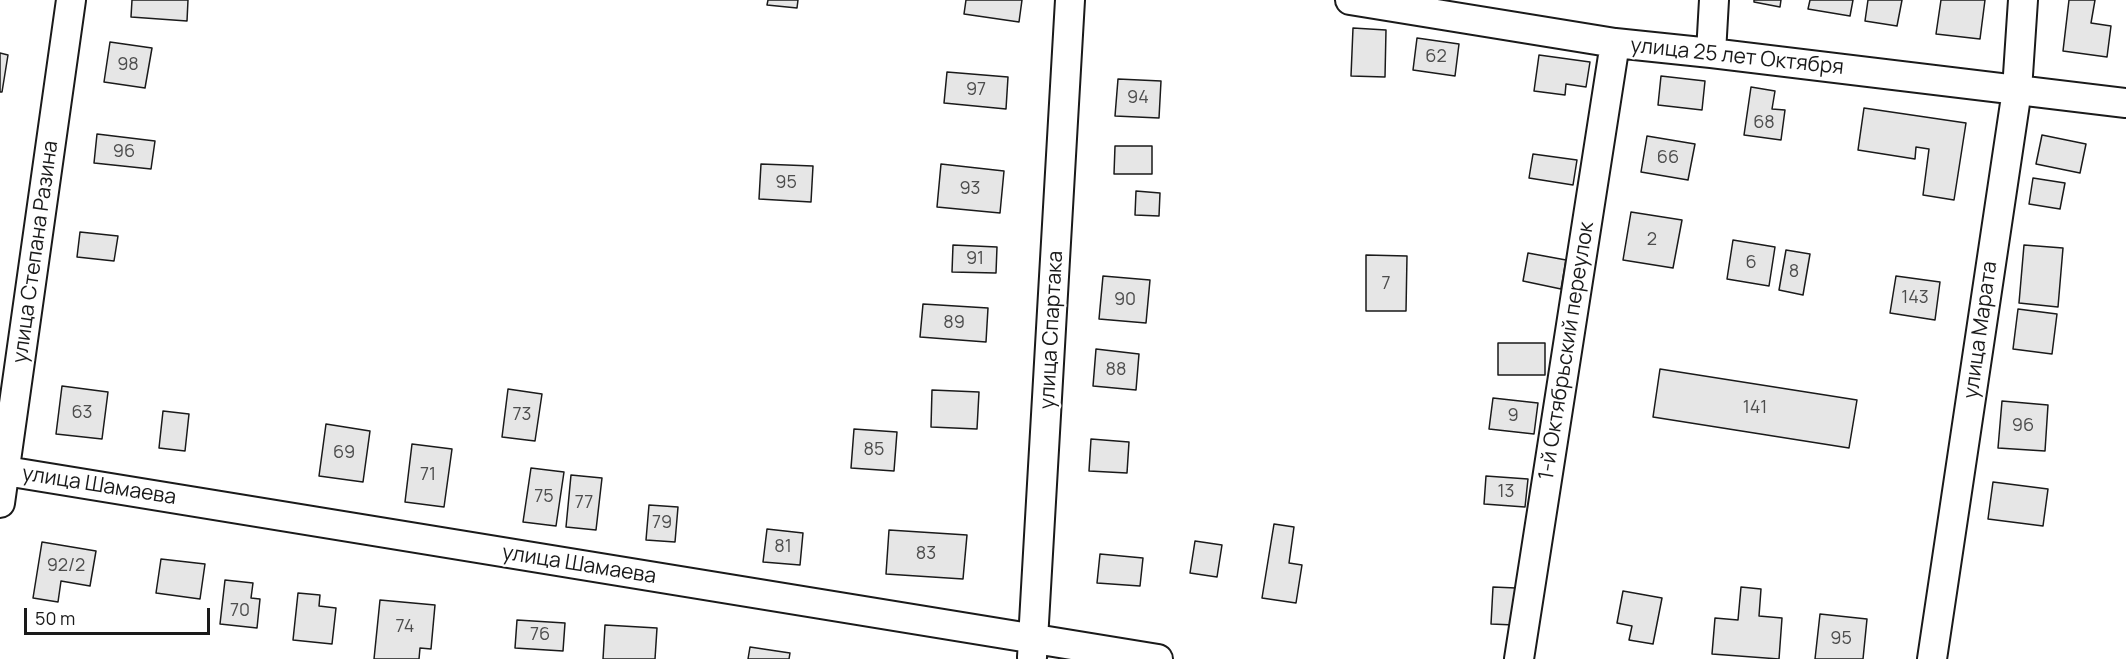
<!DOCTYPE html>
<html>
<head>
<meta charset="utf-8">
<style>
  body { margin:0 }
  #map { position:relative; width:2126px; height:659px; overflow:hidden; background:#fff; font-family:Manrope,sans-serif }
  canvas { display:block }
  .scale { position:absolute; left:24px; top:608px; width:186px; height:27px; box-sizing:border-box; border:3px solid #1a1a1a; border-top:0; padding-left:8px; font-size:18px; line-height:21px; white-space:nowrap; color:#1a1a1a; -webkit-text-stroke:4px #fff; paint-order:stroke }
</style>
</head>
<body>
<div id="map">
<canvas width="2126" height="659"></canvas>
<div class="scale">50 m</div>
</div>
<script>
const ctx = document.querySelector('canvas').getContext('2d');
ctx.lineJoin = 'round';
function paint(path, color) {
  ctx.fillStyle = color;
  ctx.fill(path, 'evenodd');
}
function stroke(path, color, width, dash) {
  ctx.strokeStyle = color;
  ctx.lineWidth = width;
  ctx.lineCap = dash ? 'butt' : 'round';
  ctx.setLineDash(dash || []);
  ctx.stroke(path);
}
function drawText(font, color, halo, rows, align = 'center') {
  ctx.font = font + ' Manrope,sans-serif';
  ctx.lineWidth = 4.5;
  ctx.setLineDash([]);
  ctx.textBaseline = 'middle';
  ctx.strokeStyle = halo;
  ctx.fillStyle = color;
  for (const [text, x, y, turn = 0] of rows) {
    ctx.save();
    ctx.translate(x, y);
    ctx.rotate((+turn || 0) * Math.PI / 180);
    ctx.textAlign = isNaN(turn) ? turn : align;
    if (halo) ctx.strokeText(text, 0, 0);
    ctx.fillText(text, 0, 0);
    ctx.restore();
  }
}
const building = new Path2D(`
  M132,0H188L187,21L131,17Z
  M768,0H798L797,8L767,5Z
  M966,0H1022L1019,22L964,14Z
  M1754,0H1781L1780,7L1754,2Z
  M1810,0H1853L1850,16L1808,9Z
  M1868,0H1902L1897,26L1865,21Z
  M1941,0H1985L1980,39L1936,34Z
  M2069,0H2095L2091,23L2111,26L2107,57L2063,51Z
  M1353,28L1386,30L1385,77L1351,76Z
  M1417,38L1459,44L1455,76L1413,70Z
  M110,42L152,48L145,88L104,82Z
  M0,53L8,55L2,92H0Z
  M1539,55L1590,62L1586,87L1566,84L1565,95L1534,91Z
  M947,72L1008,77L1006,109L944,103Z
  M1661,76L1705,81L1702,110L1658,105Z
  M1118,79L1161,81L1159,118L1115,116Z
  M1751,87L1775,91L1772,109L1785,110L1781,140L1744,135Z
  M1864,108L1966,123L1954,200L1923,195L1929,149L1916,147L1915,159L1858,150Z
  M97,134L155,141L151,169L94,163Z
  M2042,135L2086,144L2080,173L2036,164Z
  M1647,136L1695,144L1688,180L1641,172Z
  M1115,146H1152V174H1114Z
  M1533,154L1577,160L1573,185L1529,178Z
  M761,164L813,166L811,202L759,199Z
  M941,164L1004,171L1000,213L937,207Z
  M2033,178L2065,183L2060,209L2029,204Z
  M1136,191L1160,193L1159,216L1135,215Z
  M1631,212L1682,220L1673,268L1623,260Z
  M80,232L118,236L114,261L77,257Z
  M1733,240L1775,247L1769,286L1727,279Z
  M953,245L997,247L996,273L952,272Z
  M2024,245L2063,248L2058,307L2019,303Z
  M1786,250L1810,254L1803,295L1779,290Z
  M1528,253L1566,260L1561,289L1523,281Z
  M1366,255L1407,256L1406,311H1366Z
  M1103,276L1150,280L1146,323L1099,319Z
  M1896,276L1940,282L1935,320L1890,313Z
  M923,304L988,308L986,342L920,337Z
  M2018,309L2057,314L2052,354L2013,349Z
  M1498,343H1545V375H1498Z
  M1096,349L1139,354L1136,390L1093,386Z
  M1660,369L1857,400L1849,448L1653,417Z
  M62,386L108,392L102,439L56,434Z
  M508,389L542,394L535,441L502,437Z
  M932,390L979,392L977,429L931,427Z
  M1493,398L1538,403L1534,434L1489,429Z
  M2002,401L2048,405L2045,451L1998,448Z
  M163,411L189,414L185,451L159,448Z
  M326,424L370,431L363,482L319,476Z
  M854,429L897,432L894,471L851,468Z
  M1091,439L1129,442L1127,473L1089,471Z
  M412,444L452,449L444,507L405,502Z
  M531,468L564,472L556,526L523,522Z
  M571,475L602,478L596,530L566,527Z
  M1486,476L1528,479L1525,507L1484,504Z
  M1993,482L2048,489L2043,526L1988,519Z
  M649,505L678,507L675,542L646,540Z
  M1274,524L1294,527L1289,563L1302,565L1296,603L1262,598Z
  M767,529L803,533L800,565L763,562Z
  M889,530L967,535L963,579L886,574Z
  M1195,541L1222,545L1217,577L1190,573Z
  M42,542L96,551L90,586L61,581L58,602L33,598Z
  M1100,554L1143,558L1140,586L1097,583Z
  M161,559L205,564L200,599L156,593Z
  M225,580L253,583L251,598L260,599L257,628L220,624Z
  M1493,587L1516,588L1514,625L1491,624Z
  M1741,587L1761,589L1759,616L1782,618L1779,659L1712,654L1715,618L1738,620Z
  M1623,591L1662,598L1653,644L1629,640L1632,626L1617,623Z
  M298,593L320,595L319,606L336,608L332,644L293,640Z
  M380,600L435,605L431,649L420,648L419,659H374Z
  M1820,614L1867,619L1863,659H1815Z
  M517,620L565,623L563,651L515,648Z
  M605,625L657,628L655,659H603Z
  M750,647L790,653L789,659H748Z`);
paint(building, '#e6e6e6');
stroke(building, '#1a1a1a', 1.5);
const minor = new Path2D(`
  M1350,0L1615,43L1711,53L2126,103
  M1711,53L1714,0
  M0,470L1158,659
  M0,503L71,0
  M1032,657L1070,0
  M1519,659L1615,43
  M1932,659L2017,90L2023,0`);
stroke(minor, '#1a1a1a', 32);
stroke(minor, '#fff', 28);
drawText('18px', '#4d4d4d', null, [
  ["62",1436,57],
  ["98",128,65],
  ["97",976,90],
  ["94",1138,98],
  ["68",1764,123],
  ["96",124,152],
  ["66",1668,158],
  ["95",786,183],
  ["93",970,189],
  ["2",1652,240],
  ["91",975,259],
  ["6",1751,263],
  ["8",1794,272],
  ["7",1386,284],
  ["143",1915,298],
  ["90",1125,300],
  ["89",954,323],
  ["88",1116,370],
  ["141",1755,408],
  ["63",82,413],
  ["73",522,415],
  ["9",1513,416],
  ["96",2023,426],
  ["85",874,450],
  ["69",344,453],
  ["71",428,475],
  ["13",1506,492],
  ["75",544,497],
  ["77",584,503],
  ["79",662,523],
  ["81",783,547],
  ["83",926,554],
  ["92/2",66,566],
  ["70",240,611],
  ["74",405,627],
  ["76",540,635],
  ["95",1841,639]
]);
drawText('21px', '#1a1a1a', '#fff', [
  ["улица 25 лет Октября",1737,57,6],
  ["улица Степана Разина",36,252,-82],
  ["улица Спартака",1052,330,-87],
  ["улица Марата",1981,330,-82],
  ["1-й Октябрьский переулок",1567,351,-81],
  ["улица Шамаева",99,486,9],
  ["улица Шамаева",579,565,9]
]);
</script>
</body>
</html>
